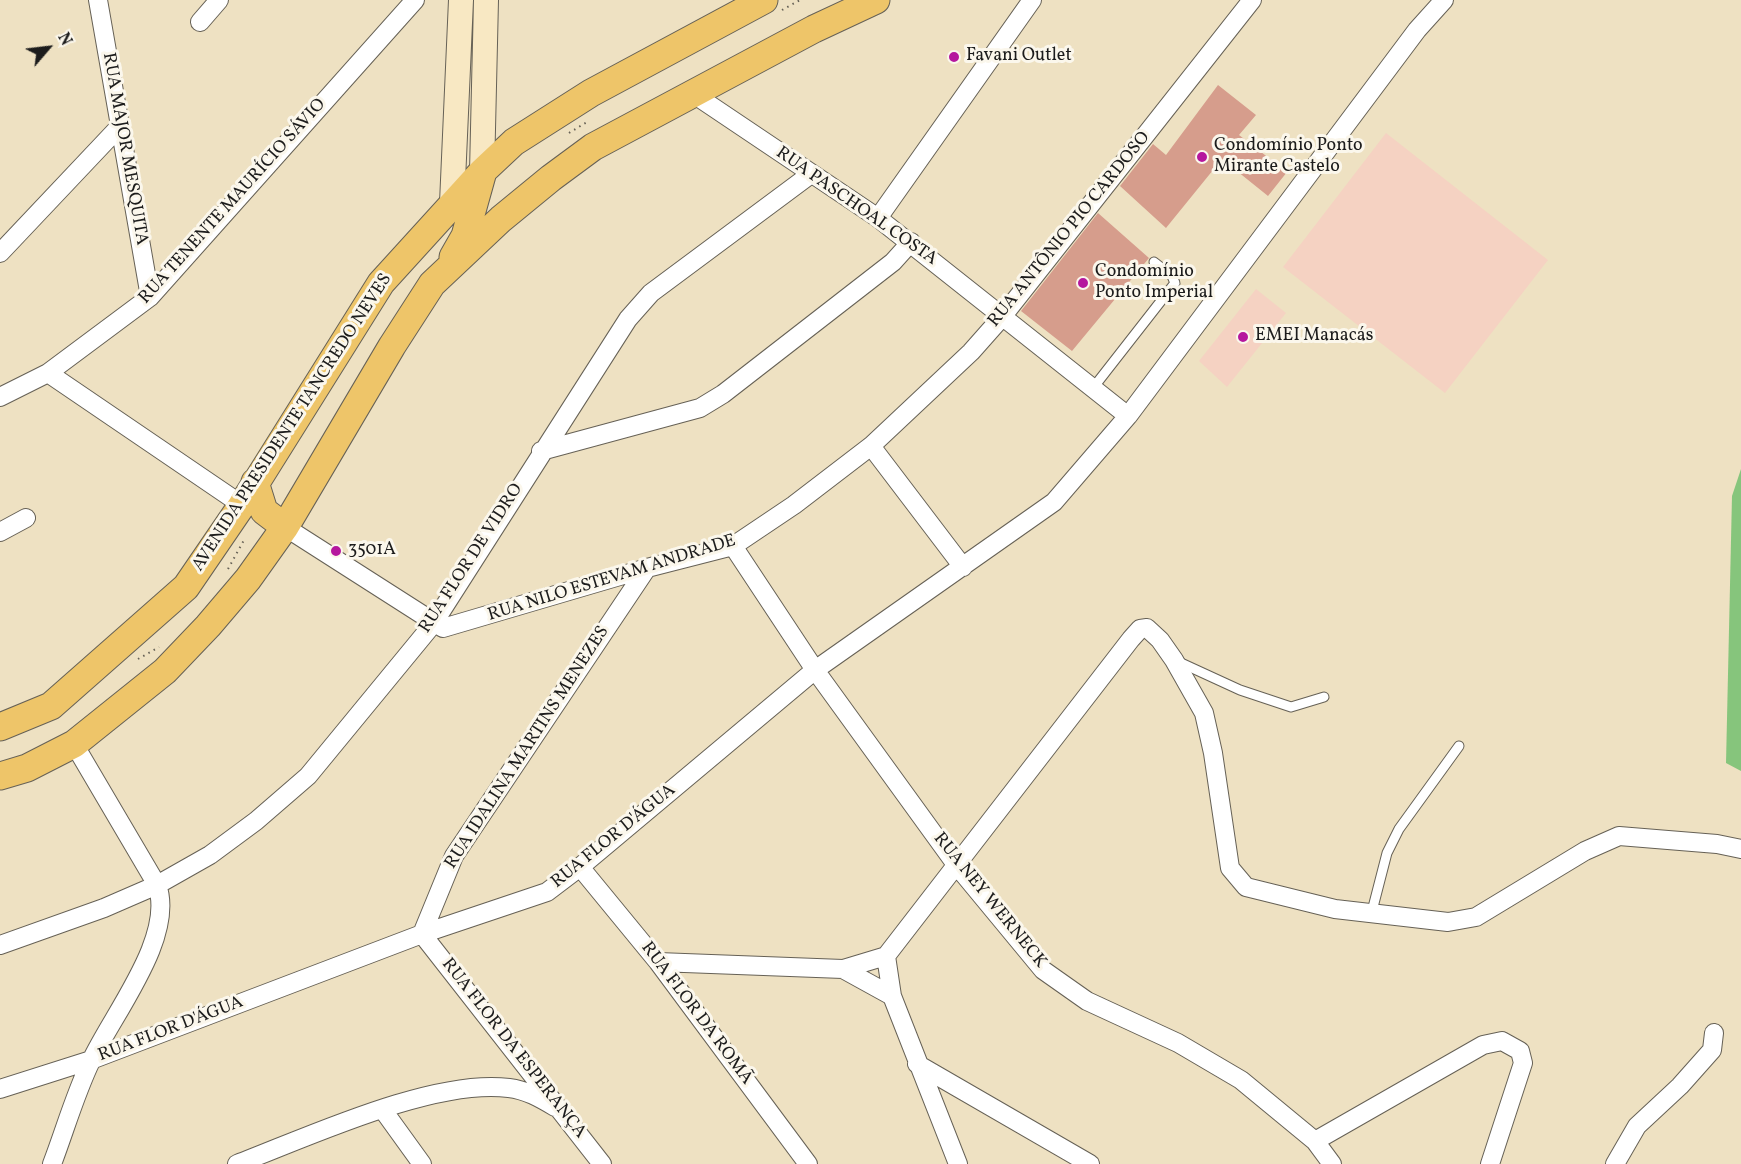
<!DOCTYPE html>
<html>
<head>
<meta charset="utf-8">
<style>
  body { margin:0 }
  #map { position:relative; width:1741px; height:1164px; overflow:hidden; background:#eee1c2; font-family:Vollkorn,serif }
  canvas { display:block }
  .north { position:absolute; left:18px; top:18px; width:60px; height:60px; -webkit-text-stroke:4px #fbf7ec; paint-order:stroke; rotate:62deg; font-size:16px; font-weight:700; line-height:24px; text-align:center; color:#1c1c1c }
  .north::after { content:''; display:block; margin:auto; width:21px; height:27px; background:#1c1c1c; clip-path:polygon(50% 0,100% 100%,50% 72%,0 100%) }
</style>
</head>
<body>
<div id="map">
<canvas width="1741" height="1164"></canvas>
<div class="north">N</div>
</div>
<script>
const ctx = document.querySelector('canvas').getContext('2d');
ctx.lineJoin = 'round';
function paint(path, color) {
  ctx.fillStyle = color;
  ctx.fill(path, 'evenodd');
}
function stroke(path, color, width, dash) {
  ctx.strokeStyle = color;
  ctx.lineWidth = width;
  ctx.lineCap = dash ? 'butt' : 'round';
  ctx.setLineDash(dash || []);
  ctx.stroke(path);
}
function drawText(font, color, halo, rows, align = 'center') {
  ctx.font = font + ' Vollkorn,serif';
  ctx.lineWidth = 6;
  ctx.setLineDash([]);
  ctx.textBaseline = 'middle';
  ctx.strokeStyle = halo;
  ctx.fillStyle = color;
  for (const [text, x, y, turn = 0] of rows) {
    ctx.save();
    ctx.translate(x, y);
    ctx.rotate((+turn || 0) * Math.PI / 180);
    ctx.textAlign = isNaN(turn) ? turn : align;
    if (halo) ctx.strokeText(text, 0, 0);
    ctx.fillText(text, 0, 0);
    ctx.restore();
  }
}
paint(new Path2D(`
  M1386,133L1548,260L1445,393L1283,267Z
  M1256,289L1286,313L1227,387L1199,361Z`), '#f5d2c2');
paint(new Path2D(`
  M1741,469V771L1726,763L1732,496Z`), '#86c57c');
paint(new Path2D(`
  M1218,85L1256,115L1239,135L1287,172L1268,196L1222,159L1166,228L1120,186L1153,144L1166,155Z
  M1098,213L1149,258L1072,351L1021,311Z`), '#d69d8c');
const lane = new Path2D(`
  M1093,388L1175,283L1172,276L1154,262
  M1179,662L1240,690L1291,707L1324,697
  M1371,915L1387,853L1399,829L1459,746`);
const street = new Path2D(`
  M98,0L150,297
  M200,22L219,0
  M692,93L878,218L1128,416
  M878,218L1032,0
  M0,253L121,125
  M48,373L242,505
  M0,397L48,373L150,297L415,0
  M871,446L963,567
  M541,451L700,408L723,394L893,262L911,242
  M285,527L443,628L647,568L733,546L794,505L871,446L971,352L1002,317L1252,0
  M0,532L26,518
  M733,546L815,670L957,866L1043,970L1087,1001L1178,1043L1241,1080L1315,1141L1332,1164
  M580,867L658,962L808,1164
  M0,945L104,908L157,885L210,855L256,821L308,776L433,624L628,319L651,293L811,174
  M886,956L892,996L958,1164
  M658,962L843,969L892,996
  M843,969L886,956L1131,639L1140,629L1147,628L1160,640L1174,660L1204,713L1213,753L1230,868L1246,887L1335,909L1448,922L1476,917L1585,851L1619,836L1717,844L1741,849
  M917,1064L1090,1164
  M0,1089L91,1060L422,934L547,892L580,867L815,670L1054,502L1128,416L1417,30L1444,0
  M383,1110L422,1164
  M1315,1141L1483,1045L1502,1041L1520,1051L1523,1063L1490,1164
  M52,1164C65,1130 75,1094 91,1061C112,1015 176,937 157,885L74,744
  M237,1164C308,1137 434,1078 509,1088C526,1090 540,1098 555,1107
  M602,1164L422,934L454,856L647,568
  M1615,1164L1637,1126L1680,1086L1712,1050L1714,1033`);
const secondary = new Path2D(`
  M482,172L486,0
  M452,203L461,0`);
const primary = new Path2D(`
  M453,257L465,236L482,175
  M255,482L264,511L285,527
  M0,727L51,706L186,587L242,505L381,283L482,172L514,142L591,93L764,0
  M0,776L27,768L74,744L165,671L208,626L248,579L285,527L392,346L432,284L501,219L551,178L593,147L814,29L876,0`);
stroke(lane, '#666156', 11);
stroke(street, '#666156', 20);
stroke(secondary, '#666156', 26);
stroke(primary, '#666156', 29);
stroke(new Path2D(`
  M782,10L800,0
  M569,133L587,122
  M228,569L244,540
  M138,659L159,647`), '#666156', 2, [1.5, 4.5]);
stroke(lane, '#fff', 9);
stroke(street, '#fff', 18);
stroke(secondary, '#f8e8c3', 24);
stroke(primary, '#eec569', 27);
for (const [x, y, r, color] of [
  [954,57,6,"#b5179e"],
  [1202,157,6,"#b5179e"],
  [1083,283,6,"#b5179e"],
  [1243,337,6,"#b5179e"],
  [336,551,6,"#b5179e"]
]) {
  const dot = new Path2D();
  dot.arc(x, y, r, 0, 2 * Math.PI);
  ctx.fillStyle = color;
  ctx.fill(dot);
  stroke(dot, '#fbf7ec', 2);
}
drawText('18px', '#1c1c1c', '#fbf7ec', [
  ["Favani Outlet",966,57],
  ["Condomínio Ponto",1214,147],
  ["Mirante Castelo",1214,168],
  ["Condomínio",1095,273],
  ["Ponto Imperial",1095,294],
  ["EMEI Manacás",1255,337],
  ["3501A",348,551]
], 'left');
drawText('18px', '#1c1c1c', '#fbf7ec', [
  ["RUA MAJOR MESQUITA",124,149,80],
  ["RUA TENENTE MAURÍCIO SÁVIO",233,202,-48],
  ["RUA PASCHOAL COSTA",856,207,35],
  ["RUA ANTÔNIO PIO CARDOSO",1070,230,-51],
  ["AVENIDA PRESIDENTE TANCREDO NEVES",293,423,-57],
  ["RUA FLOR DE VIDRO",472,559,-57],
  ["RUA NILO ESTEVAM ANDRADE",612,579,-17],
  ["RUA IDALINA MARTINS MENEZES",528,748,-57],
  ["RUA FLOR D'ÁGUA",614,837,-39],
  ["RUA NEY WERNECK",989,901,51],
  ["RUA FLOR DA ROMÃ",696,1014,53],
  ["RUA FLOR D'ÁGUA",171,1030,-21],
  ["RUA FLOR DA ESPERANÇA",513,1049,52]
]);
</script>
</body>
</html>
